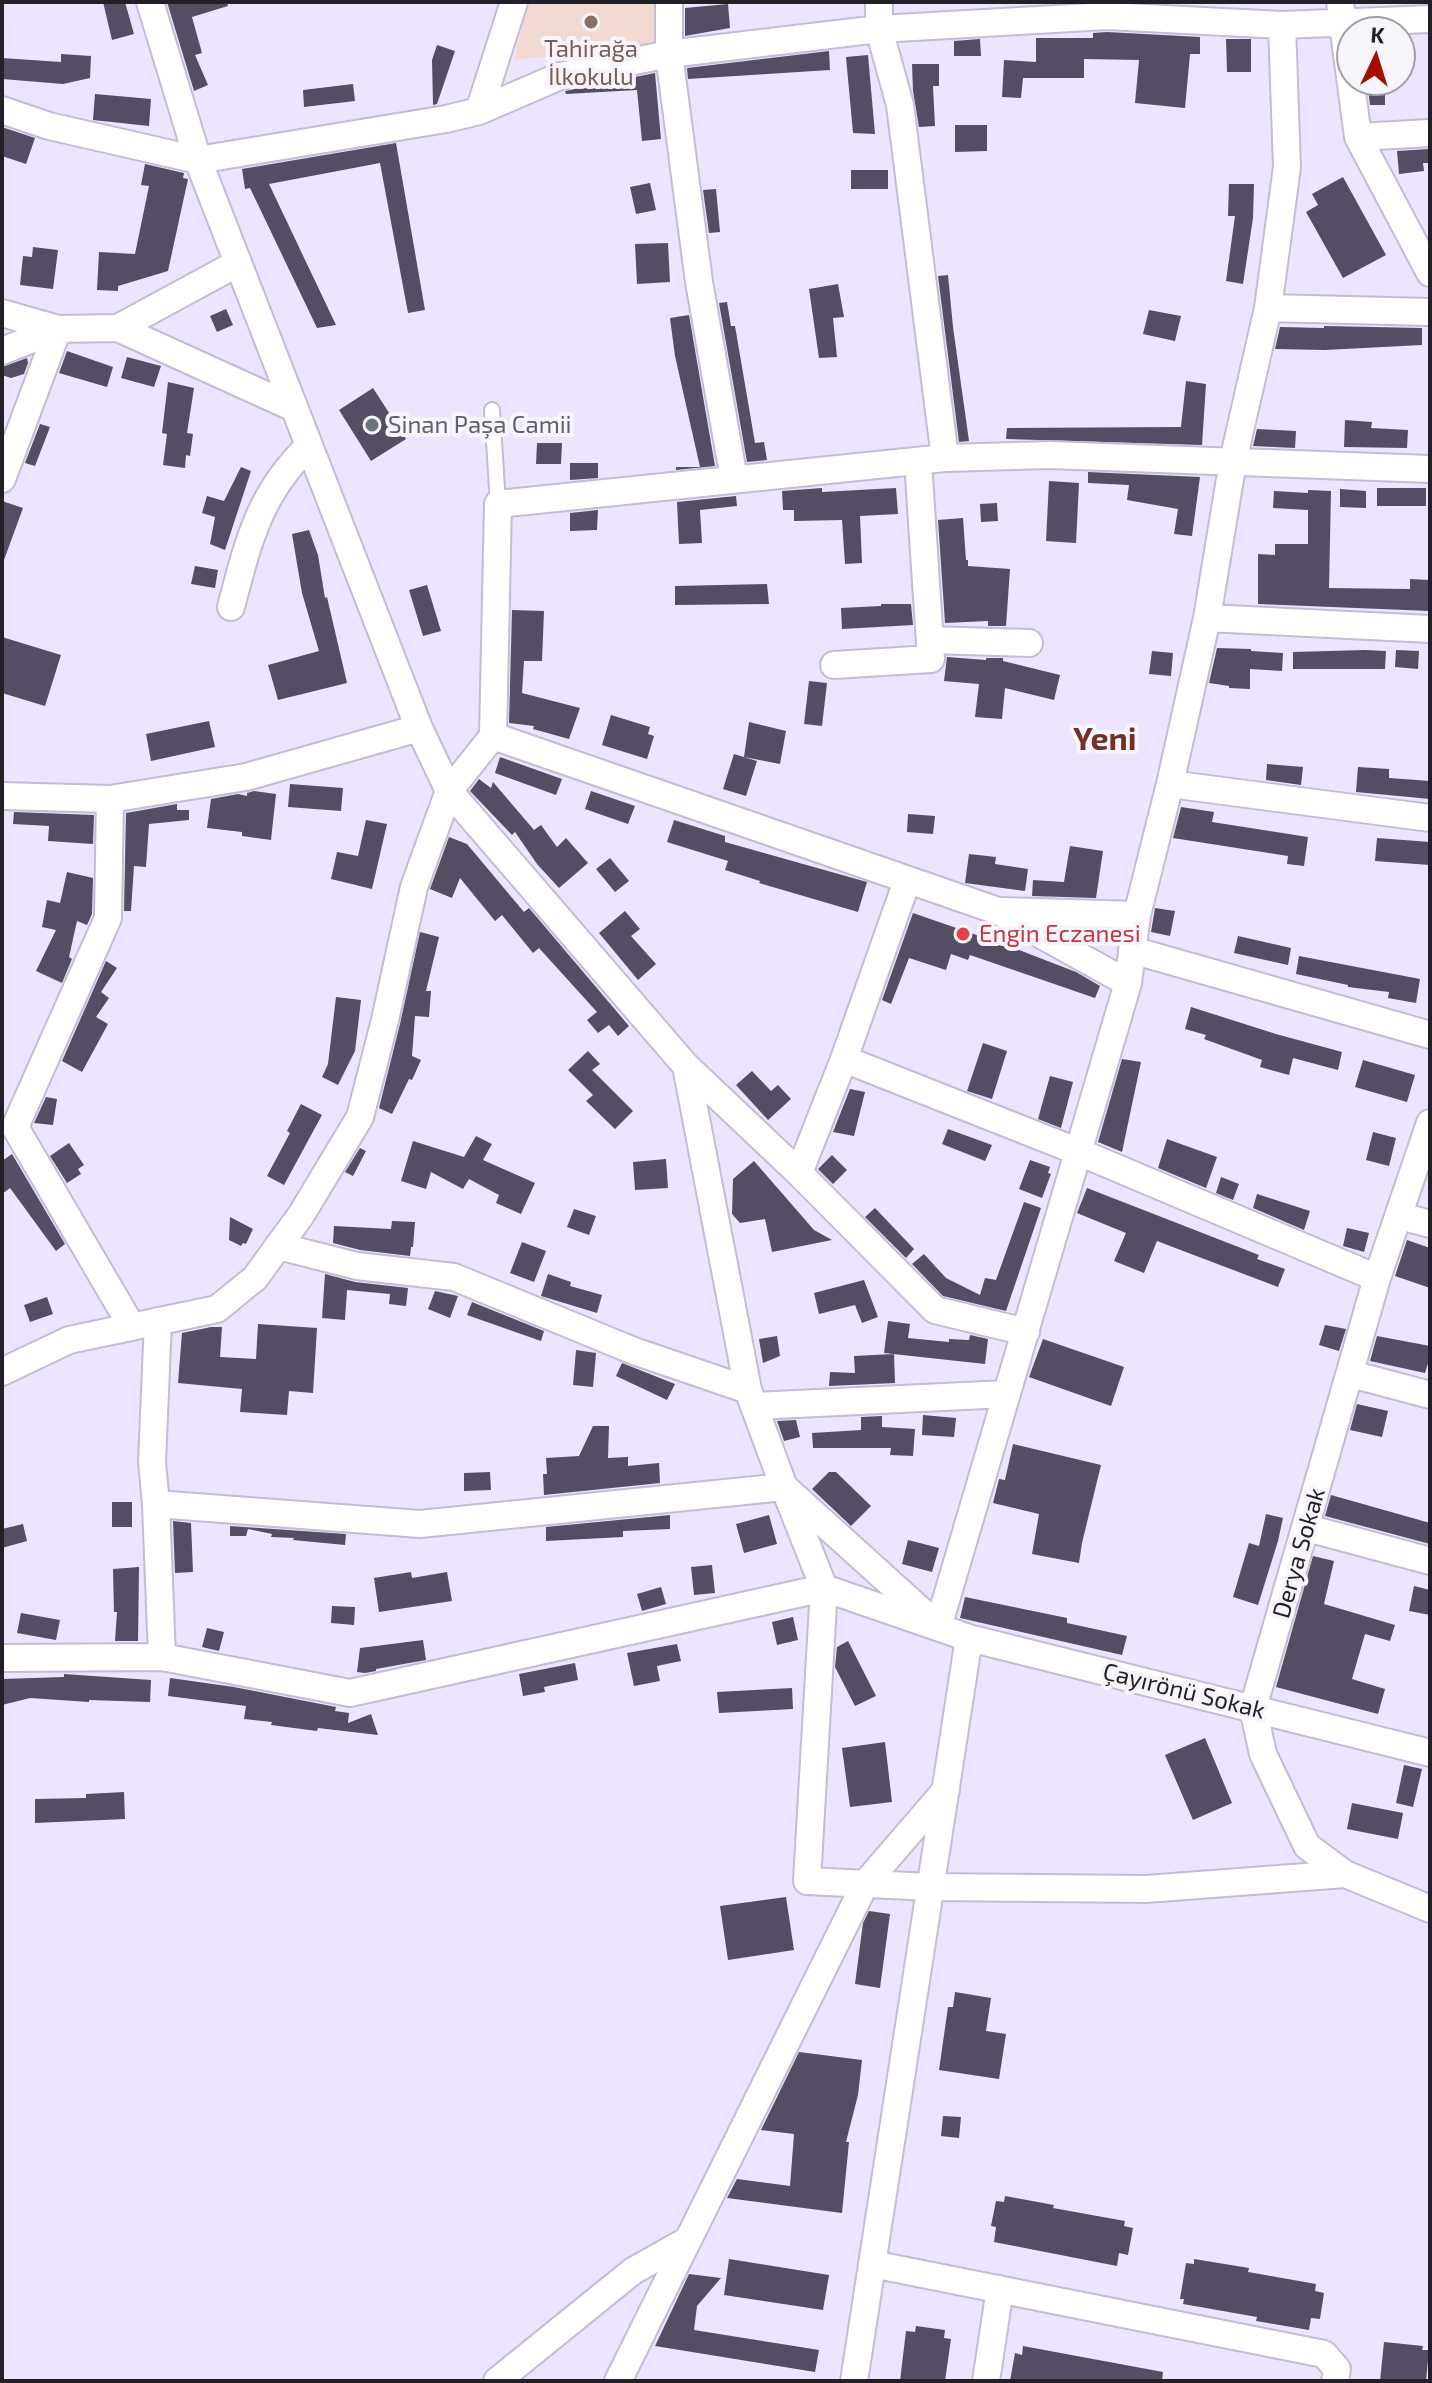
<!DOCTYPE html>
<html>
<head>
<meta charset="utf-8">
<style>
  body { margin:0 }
  #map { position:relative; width:1432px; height:2383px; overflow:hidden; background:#ede4ff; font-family:"Exo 2",sans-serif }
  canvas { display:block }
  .frame { position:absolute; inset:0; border:4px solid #231f29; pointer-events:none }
  .north { position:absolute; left:1336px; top:16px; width:80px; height:80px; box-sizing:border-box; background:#f7f5fb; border:2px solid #a29fa7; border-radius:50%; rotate:4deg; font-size:22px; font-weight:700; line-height:32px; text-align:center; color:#231f29 }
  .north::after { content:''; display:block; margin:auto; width:28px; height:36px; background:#a30e00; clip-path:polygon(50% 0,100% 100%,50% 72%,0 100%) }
</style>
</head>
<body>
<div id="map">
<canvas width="1432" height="2383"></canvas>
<div class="frame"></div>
<div class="north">K</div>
</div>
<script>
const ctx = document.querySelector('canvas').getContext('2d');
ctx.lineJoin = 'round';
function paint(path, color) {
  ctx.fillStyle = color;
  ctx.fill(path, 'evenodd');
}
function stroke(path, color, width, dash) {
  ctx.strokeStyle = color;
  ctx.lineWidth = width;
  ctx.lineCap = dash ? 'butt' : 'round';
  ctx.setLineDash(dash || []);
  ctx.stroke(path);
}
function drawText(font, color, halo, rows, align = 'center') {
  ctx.font = font + ' "Exo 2",sans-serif';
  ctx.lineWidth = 8;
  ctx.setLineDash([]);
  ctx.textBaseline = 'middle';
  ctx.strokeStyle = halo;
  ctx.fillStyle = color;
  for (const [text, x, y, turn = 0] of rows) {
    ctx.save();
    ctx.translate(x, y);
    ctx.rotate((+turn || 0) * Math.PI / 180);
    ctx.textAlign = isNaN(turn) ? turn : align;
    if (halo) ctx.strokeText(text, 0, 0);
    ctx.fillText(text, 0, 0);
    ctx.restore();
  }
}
paint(new Path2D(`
  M528,2H658L659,43L514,60Z`), '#f2d9d2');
paint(new Path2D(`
  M103,2H125L134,34L112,40Z
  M167,2H227L228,6L192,17L202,53L195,55L208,85L194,91Z
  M728,4L730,28L685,36V8Z
  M1107,32L1200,37V54H1190L1185,108L1135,103L1139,60L1084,59V78H1023L1021,98L1002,97L1004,60L1036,62V38H1093V33Z
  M980,39L981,56H954V41Z
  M1226,39H1251V72H1227Z
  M437,45L455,51L437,104L433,105L432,60Z
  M829,51L830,70L688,79L687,68Z
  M61,54L91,56L90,78L63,84L2,79V58L61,62Z
  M868,55L875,134L853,133L846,57Z
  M912,64H939V86H933L935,126L919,127L913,91Z
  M655,73L661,139L642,141L637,90L566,94L565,91Z
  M1367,80H1385V105H1370Z
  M353,84L355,101L304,107L303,90Z
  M95,94L151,99L149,126L93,120Z
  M955,125H987V151L955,152Z
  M2,127L35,138L26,164L2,156Z
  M396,143L425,310L408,313L380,163L269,184L336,325L317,328L250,188L245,189L242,169Z
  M1429,149L1430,163H1423L1424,171L1399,174L1397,151Z
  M145,164L184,173L183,178L188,179L168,271L118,286V291L97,290L99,252L135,254L149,186L141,185Z
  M851,170H888V189H851Z
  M1343,177L1386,255L1343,278L1306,212L1318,205L1312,194Z
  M650,183L656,210L636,214L630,187Z
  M1229,184H1254L1253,218L1243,284L1226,281L1235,216H1228Z
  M716,189L720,232L709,233L703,190Z
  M668,243L670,282L637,284L635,244Z
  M33,247L58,250L53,289L20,285L23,256L32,257Z
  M948,275L953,327L969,441L959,442L938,276Z
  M838,284L844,317L833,318L837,357L819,358L809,289Z
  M727,302L731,326H735L755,443L764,442L767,460L747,462L719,303Z
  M226,309L233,325L217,332L210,316Z
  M1149,310L1181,316L1175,341L1143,334Z
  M689,315L715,466L676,470V467H700L675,356L670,318Z
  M1324,326L1422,328V345L1325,350L1275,349L1280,327L1324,328Z
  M67,351L113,367L107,387L59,373Z
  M127,357L161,366L154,387L121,378Z
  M27,358L28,363L24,374L11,378L2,375V367Z
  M1186,381L1206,384L1202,445L1006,439L1007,428L1181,427Z
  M168,382L194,388L187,433L193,434L190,456L186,455L185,468L163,465L167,434L162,433Z
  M373,388L406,439L371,461L339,410Z
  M1345,420L1372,422L1371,428L1408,430L1407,448L1344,447Z
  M40,424L50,427L35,466L25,463Z
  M1257,429L1296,431L1295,448L1253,446Z
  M537,443H562L561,464H536Z
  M570,463H598V478L570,480Z
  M241,467L251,471L225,550L210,544L215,517L202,513L207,496L224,501Z
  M1088,472L1200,477L1192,536L1174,534L1178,509L1127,500L1129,485L1088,483Z
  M1049,481L1079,483L1076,543L1046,541Z
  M822,488V492L896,488L898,514L860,516L862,563L845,564L842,520L794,521V510H783L782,491Z
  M1377,488H1426V506H1377Z
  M1340,489L1366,491V508L1340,507Z
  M1308,490L1331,491L1329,588L1410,589V579L1430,580V611L1258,604V554L1275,555V544H1308V510L1273,508L1274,491L1308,493Z
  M736,496L737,506L700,510L702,543L679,544L677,502Z
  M2,501L23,508L4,560H2Z
  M997,503L998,521L981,522L980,504Z
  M598,510L597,530L570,531V513Z
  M963,518L966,560H968V566L1010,569L1006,626H988V621L945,623L938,520Z
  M309,530L318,555L325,598L327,597L347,683L278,700L268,665L319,651L302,593L292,534Z
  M195,566L218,570L215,588L191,584Z
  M767,584L769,604L675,605V586Z
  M427,585L441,631L423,636L409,590Z
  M881,604H911L913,625L842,629L841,608L881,606Z
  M512,610L544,611L542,661H524L522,693L580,708L569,739L533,729L534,726L509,723Z
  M2,637L61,655L45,706L2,693Z
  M1217,648L1251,649V651L1283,653L1282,671L1250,669V689L1229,688V686L1209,683Z
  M1365,650L1386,651L1385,669H1293V652Z
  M1396,650L1419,651L1418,669L1395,667Z
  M1152,651L1173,653L1171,676L1149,674Z
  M947,657L986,660V658H1003V661L1060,675L1054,700L1005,688L1002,719L975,717L979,684L944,681Z
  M809,681L827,683L822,726L804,724Z
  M611,715L650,727L648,734L654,736L647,759L602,745Z
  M209,721L215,747L151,761L146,734Z
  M749,722L786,731L780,764L744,757Z
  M734,754L757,761L746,796L723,789Z
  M500,757L562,779L556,795L495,773Z
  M1267,764L1303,767L1301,785L1266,780Z
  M1358,767L1389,769V778L1430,781V799L1356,792Z
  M479,779L491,788L493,782L534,830L541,825L557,847L566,838L588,863L559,888L537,864L515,832L512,835L470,791Z
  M290,784L343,788L341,811L288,807Z
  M254,791L276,794L271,840L242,836V832L207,828L211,799L238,794L247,796V793Z
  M591,791L635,806L628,824L585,809Z
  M177,804V810H189V820L149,824L146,867L134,866L131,911H124L126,813Z
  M1181,807L1214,812L1212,822L1308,837L1304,866L1287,864L1288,856L1173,838Z
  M14,812L94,815L93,844L48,841L49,826L13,824Z
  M908,814L935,816L933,834L907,832Z
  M366,820L387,824L372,889L331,879L337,852L358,856Z
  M674,820L725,836V842L867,882L858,912L759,883L760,881L725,870L728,861L667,842Z
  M449,837L467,844L524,912L529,908L629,1026L618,1036L609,1025L598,1033L587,1020L597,1012L539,948L533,953L502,915L495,921L460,878L452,898L430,889Z
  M1377,838L1430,842V865L1375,861Z
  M1070,846L1103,851L1096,898L1032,896L1033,880L1064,882Z
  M969,854L996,857L995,864L1028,869L1025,891L965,883Z
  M610,858L629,881L615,892L596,869Z
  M67,872L93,878L92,914L87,925L77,921L69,957L72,959L62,983L36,971L56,930L42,927L47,900L60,903Z
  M1155,908L1175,911L1170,936L1151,932Z
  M625,911L640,929L631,936L656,964L638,980L599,933Z
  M913,913L1014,948L1076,972L1100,986L1095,998L970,955L968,960L951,954L946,970L909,958L891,1004L882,1000Z
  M420,932L439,937L426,991H431L429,1017L415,1016L412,1056L421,1060L412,1080L409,1079L392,1114L379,1108L400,1024Z
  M1238,936L1291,948L1288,965L1234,953Z
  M1299,956L1420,979L1416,1003L1388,998L1389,992L1348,987V985L1296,974Z
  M106,961L117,968L101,992L109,998L96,1017L108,1024L82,1072L62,1061Z
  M336,997L361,1000L355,1051L338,1085L322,1077L328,1064Z
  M1191,1007L1276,1034L1342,1052L1338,1070L1293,1058L1289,1075L1260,1067L1262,1060L1204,1039L1206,1035L1185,1029Z
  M983,1043L1007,1051L992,1099L967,1091Z
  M588,1051L600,1064L592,1070L633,1111L615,1129L586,1101L593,1095L568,1070Z
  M1122,1059L1141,1062L1122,1152L1098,1142Z
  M1363,1060L1415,1075L1407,1102L1355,1087Z
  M752,1071L771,1091L778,1085L791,1099L768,1120L736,1085Z
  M1050,1076L1073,1082L1061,1128L1038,1119Z
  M850,1089L865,1092L854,1136L833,1132Z
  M46,1097L57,1099L53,1125L34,1123Z
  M301,1104L322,1115L284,1185L267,1176L290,1133L287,1131Z
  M948,1129L992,1145L985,1161L942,1144Z
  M1373,1132L1396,1138L1389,1166L1366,1160Z
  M476,1136L492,1144L483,1160L535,1183L521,1214L496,1203L499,1195L469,1179L463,1189L431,1172L426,1189L401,1181L413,1141L464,1157Z
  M1167,1139L1217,1157L1206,1188L1158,1168Z
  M69,1143L84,1165L78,1169L81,1174L67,1183L50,1156Z
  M360,1148L366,1151L353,1176L345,1172Z
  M12,1154L65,1244L56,1251L10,1188L2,1194V1161Z
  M832,1155L847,1170L833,1184L818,1169Z
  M666,1159L668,1188L635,1190L633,1162Z
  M1030,1160L1050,1167L1048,1173L1051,1174L1042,1198L1019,1189Z
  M754,1161L814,1230L832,1240L772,1252L765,1219L740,1223L732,1214L733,1179Z
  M1221,1177L1239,1184L1233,1200L1216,1193Z
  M1087,1188L1259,1255L1257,1259L1285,1269L1278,1287L1157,1241L1144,1273L1114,1261L1126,1233L1077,1213Z
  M1257,1194L1310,1211L1304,1230L1253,1208Z
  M1024,1202L1041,1208L1006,1311L943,1296L912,1264L924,1254L946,1278L980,1295L985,1278L996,1280Z
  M875,1208L914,1249L906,1258L865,1217Z
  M574,1209L596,1216L589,1235L567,1227Z
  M230,1217L253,1229L246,1244L243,1243L241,1246L229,1240Z
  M392,1221L415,1222L413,1247H411L410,1256L360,1250L333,1243L334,1226L391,1229Z
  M1347,1228L1369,1233L1364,1252L1343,1246Z
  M1407,1240L1430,1248V1288L1395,1276Z
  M522,1242L546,1251L534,1282L510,1273Z
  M325,1274L355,1282L408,1288L406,1306L389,1304L390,1294L347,1290L345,1320L322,1318Z
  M548,1274L571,1282L570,1286L602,1295L597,1313L541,1296Z
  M864,1280L878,1317L862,1323L855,1305L819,1314L814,1293Z
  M435,1291L458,1296L450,1318L428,1309Z
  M47,1297L53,1314L30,1322L24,1305Z
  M472,1302L544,1331L541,1341L467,1315Z
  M888,1321L910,1324L908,1338L949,1342V1339L969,1340L970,1335L988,1339L985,1364L884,1353Z
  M258,1324L317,1328L313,1393L289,1391L287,1415L240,1412L242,1389L178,1383L182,1333L211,1327H222L220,1357L256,1359Z
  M1325,1325L1346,1329L1339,1351L1319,1345Z
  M777,1336L780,1356L763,1363L759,1339Z
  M1377,1336L1430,1346V1357L1425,1373L1370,1361Z
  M1043,1339L1124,1367L1111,1406L1029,1377Z
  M576,1350L596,1353L593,1387L573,1385Z
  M894,1354L895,1383L829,1386L830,1372L855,1373L854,1356Z
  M622,1363L675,1384L667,1400L616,1376Z
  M1357,1404L1388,1411L1382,1437L1350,1430Z
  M923,1415L956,1418L954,1437L922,1435Z
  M882,1416V1427L915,1429L913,1456L890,1455L891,1448H813L812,1433L861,1430V1417Z
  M796,1420L800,1437L784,1441L777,1421Z
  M593,1426H609L608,1458L628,1457V1466L659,1463L660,1483L544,1495L543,1474H547L546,1458L579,1456Z
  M1013,1444L1101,1465L1082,1543L1079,1563L1032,1554L1039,1514L993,1503L999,1479L1005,1480Z
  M490,1472L491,1490L464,1491V1473Z
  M829,1472H836L871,1506L851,1526L812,1489Z
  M1331,1495L1430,1523V1544L1325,1516Z
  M112,1502H132V1527H112Z
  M1266,1514L1283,1518L1278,1541L1258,1605L1233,1597L1249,1543L1259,1546Z
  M670,1515V1529L623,1531V1537L546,1541V1527Z
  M769,1515L777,1544L744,1553L736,1524Z
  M173,1521L191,1523L193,1572L175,1573Z
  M23,1524L27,1541L2,1548V1529Z
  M230,1526L346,1534L345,1545L293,1540L294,1538L271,1537L272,1534L248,1529L246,1536H230Z
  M908,1540L939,1548L932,1572L902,1564Z
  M1313,1556L1334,1561L1324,1604L1395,1625L1390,1641L1365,1634L1352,1679L1385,1689L1378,1714L1276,1687Z
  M712,1565L715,1593L694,1595L691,1567Z
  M139,1567L138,1641H115L117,1612H114L113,1569Z
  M411,1572L412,1578L447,1572L452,1601L379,1612L374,1578Z
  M1414,1586L1430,1590V1615L1409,1611Z
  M661,1587L666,1604L642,1611L637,1594Z
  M965,1597L1067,1618V1623L1127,1636L1122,1655L960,1618Z
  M332,1606L355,1607L354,1625L331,1623Z
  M21,1613L60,1620L56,1640L17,1633Z
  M793,1617L798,1640L777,1645L772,1622Z
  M207,1628L224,1632L219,1651L202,1647Z
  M423,1640L426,1660L376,1669V1671L365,1673L357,1672L360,1648Z
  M848,1641L876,1696L855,1706L835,1667L837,1647Z
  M677,1644L681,1661L657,1666L660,1681L634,1686L627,1653Z
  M575,1663L578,1680L544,1687L545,1692L523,1696L519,1674Z
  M64,1674L151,1680L150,1702L89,1700V1702L30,1698L2,1705V1679L64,1677Z
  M170,1678L234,1687L336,1707L335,1711L349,1713L348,1723L371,1714L378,1735L318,1728L317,1731L271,1725L272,1722L244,1719L246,1706L168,1696Z
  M792,1688L793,1709L719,1713L717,1692Z
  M1205,1738L1232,1803L1193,1820L1165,1755Z
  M885,1742L892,1802L850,1807L842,1748Z
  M1404,1765L1422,1769L1413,1807L1396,1803Z
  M124,1792L125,1819L35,1823V1799L86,1798V1794Z
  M1352,1803L1403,1813L1398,1839L1347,1829Z
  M786,1897L794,1950L728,1960L720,1906Z
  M869,1911L890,1914L880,1988L855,1984L863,1923Z
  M955,1992L991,1998L986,2031L1006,2034L999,2079L939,2070L948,2007H953Z
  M799,2052L862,2060L858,2095L846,2142H849L842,2213L727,2198L737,2179L790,2186L794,2134L761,2130Z
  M943,2116L961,2117L959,2138L941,2136Z
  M1005,2196L1054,2205L1053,2208L1125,2221L1124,2226L1133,2228L1128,2255L1119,2253L1117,2266L994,2242L996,2227L991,2226L996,2201L1004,2202Z
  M729,2259L829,2275L823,2310L724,2295Z
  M1194,2259L1249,2268L1248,2272L1316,2284L1315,2291L1324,2293L1320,2319L1311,2318L1309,2330L1256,2321L1257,2317L1183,2304L1184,2299H1180L1186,2263L1194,2264Z
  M689,2274L721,2278L697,2306L694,2330L819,2350L815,2372L655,2346Z
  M916,2326L945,2330L944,2338L951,2339L945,2381H900L906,2331L915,2332Z
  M1384,2342L1423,2346L1422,2350H1429L1426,2381H1380Z
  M1023,2346L1163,2372L1162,2381H1010L1015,2353L1022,2355Z`), '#554d63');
const service = new Path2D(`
  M492,410L498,504`);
const minor = new Path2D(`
  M150,2L198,160L419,728L449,791L686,1066L799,1173L935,1310L1026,1332
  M669,2V54L699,282L734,479
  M879,2V29L900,105L945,458
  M1340,2L1358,137L1430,273
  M2,110L49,126L198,160L446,119L479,111L560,76L669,54L879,29L1107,16L1282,25L1430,19
  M479,111L514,2
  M1358,137L1430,133
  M1268,308L1430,312
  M2,313L58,329L118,328L238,263
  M118,328L294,408
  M2,351L58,329
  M2,479L58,329
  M231,607C248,543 259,493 309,446
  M1207,618L1430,629
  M930,640L1029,643
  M834,665L931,659L918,461
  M493,736L998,911L1128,983
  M1170,784L1430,818
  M2,796L110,799L246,777L419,728
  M110,799L108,918L15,1127L132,1327
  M1002,911L1137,915
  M1132,950L1430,1035
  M844,1059L1079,1152L1377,1278
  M686,1066L748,1390L784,1487L930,1619
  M1430,1123L1377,1278L1253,1708L1263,1754L1307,1846L1345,1874L1430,1909
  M799,1173L844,1059L907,881
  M1400,1216L1430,1224
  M278,1246L357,1266L454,1277L634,1351L748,1390
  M158,1321L152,1462L156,1504L162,1657
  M2,1372L69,1340L217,1309L255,1278L301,1215L360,1117L385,1020L414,887L449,791L493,736L498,504L945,458L1050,455L1430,469
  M1351,1374L1430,1395
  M754,1406L1007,1394
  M156,1504L420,1524L784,1487L824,1588L807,1881L931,1887L1146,1889L1345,1874
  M1307,1528L1430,1561
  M938,1627L1128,983L1137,915L1170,784L1207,618L1233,461L1268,308L1287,167L1282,25
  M2,1658L162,1657L350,1693L824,1588L969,1638L1430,1753
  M872,2264L1324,2354L1337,2369L1335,2381
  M497,2381L633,2271L688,2240
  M618,2381L865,1884L946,1790
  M854,2381L969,1638
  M986,2381L1000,2289`);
stroke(service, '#c4bbd5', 18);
stroke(minor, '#c4bbd5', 30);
stroke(service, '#fff', 14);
stroke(minor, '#fff', 26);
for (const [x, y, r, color] of [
  [591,22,8,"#8d6e63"],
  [372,425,8,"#6b7280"],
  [963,934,8,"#e0444e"]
]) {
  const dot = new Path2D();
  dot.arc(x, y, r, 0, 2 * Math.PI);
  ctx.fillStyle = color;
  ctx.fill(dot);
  stroke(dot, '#f7f5fb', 3);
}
drawText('24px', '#785e54', '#f7f5fb', [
  ["Tahirağa",591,49],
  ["İlkokulu",591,77]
]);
drawText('24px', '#5b616d', '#f7f5fb', [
  ["Sinan Paşa Camii",388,425]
], 'left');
drawText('24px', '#be3a42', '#f7f5fb', [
  ["Engin Eczanesi",979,934]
], 'left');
drawText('24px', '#231f29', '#f7f5fb', [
  ["Derya Sokak",1299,1553,-74],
  ["Çayırönü Sokak",1184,1691,14]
]);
drawText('bold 32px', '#753026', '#f7f5fb', [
  ["Yeni",1105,739]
]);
</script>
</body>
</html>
